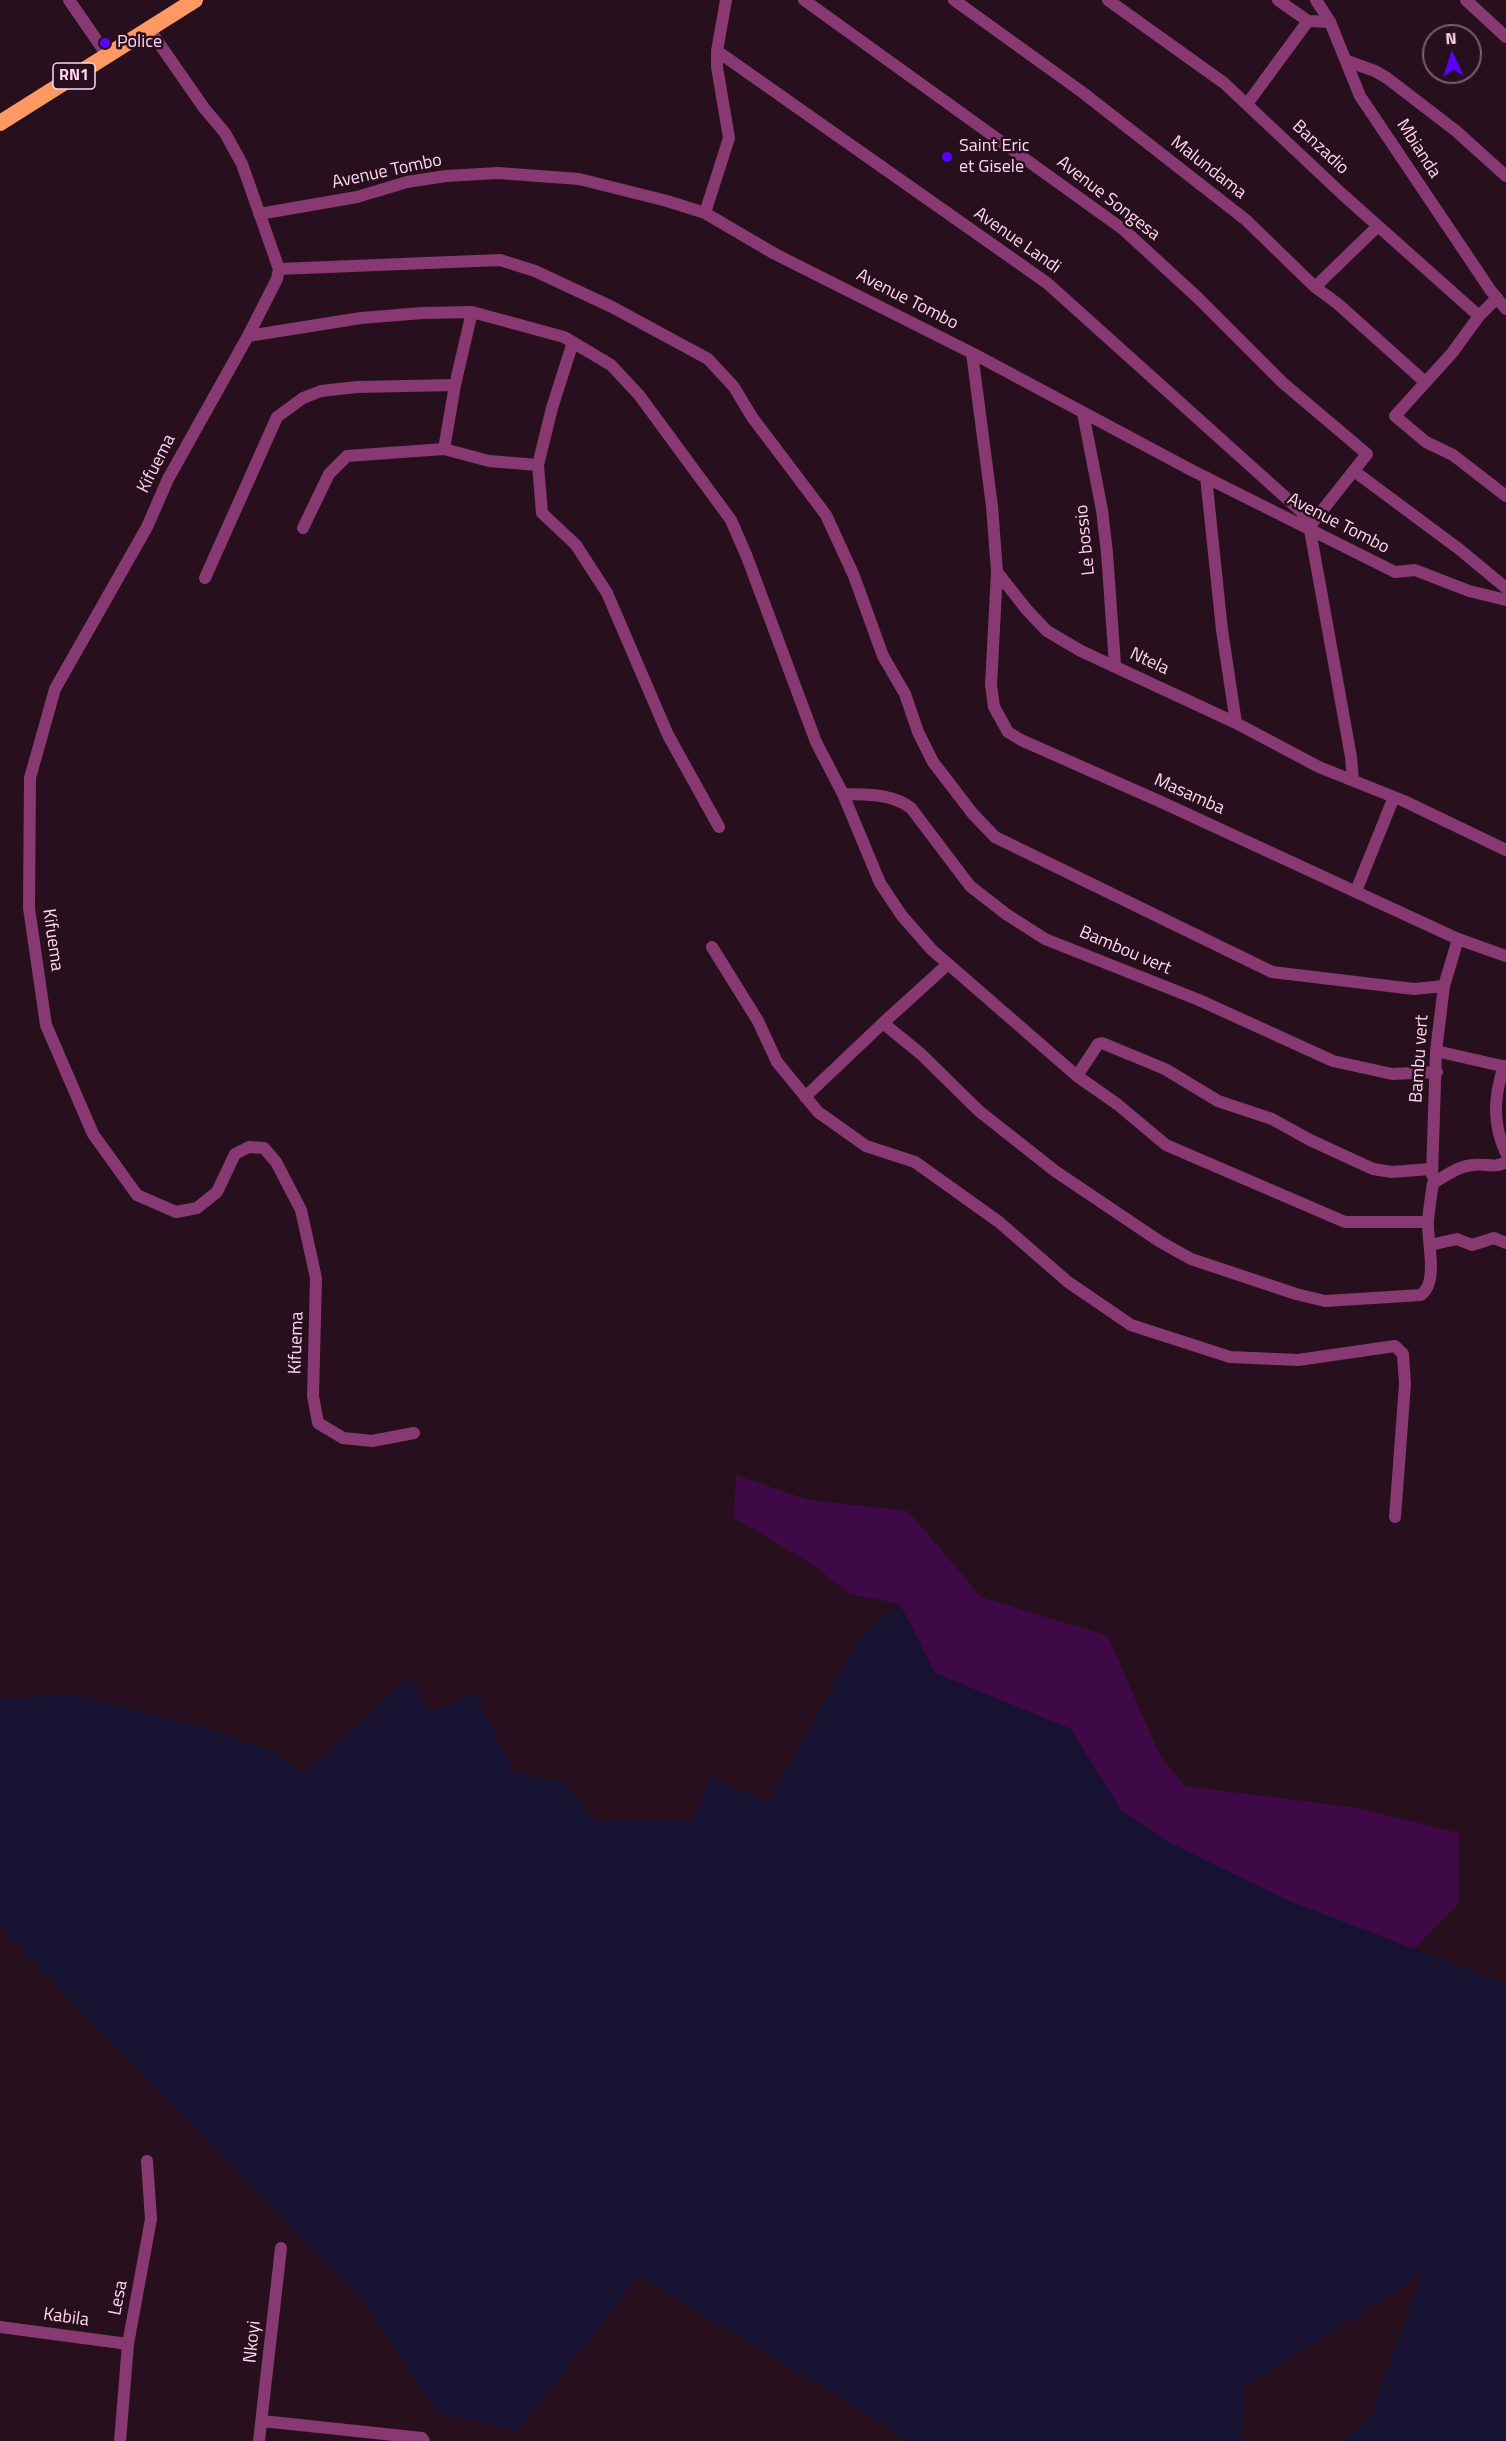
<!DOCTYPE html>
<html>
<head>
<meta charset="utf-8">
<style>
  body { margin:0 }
  #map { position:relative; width:1506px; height:2441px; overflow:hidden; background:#280f1e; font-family:"Titillium Web",sans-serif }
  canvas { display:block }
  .north { position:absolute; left:1422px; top:24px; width:60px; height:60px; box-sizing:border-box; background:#280f1e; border:2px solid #7e5f72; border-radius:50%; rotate:356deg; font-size:16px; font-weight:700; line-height:24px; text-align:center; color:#ffd6f0 }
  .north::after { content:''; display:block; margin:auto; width:21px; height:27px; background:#5802ff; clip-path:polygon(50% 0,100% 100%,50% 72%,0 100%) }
</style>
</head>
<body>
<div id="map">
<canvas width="1506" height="2441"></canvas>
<div class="north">N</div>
</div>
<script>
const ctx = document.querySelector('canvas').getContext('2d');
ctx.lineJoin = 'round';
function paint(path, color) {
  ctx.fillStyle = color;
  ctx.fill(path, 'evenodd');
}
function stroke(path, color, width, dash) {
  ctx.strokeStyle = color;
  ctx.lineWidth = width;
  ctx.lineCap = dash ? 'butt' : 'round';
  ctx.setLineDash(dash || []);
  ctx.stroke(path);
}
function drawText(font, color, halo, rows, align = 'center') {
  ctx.font = font + ' "Titillium Web",sans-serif';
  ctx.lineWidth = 5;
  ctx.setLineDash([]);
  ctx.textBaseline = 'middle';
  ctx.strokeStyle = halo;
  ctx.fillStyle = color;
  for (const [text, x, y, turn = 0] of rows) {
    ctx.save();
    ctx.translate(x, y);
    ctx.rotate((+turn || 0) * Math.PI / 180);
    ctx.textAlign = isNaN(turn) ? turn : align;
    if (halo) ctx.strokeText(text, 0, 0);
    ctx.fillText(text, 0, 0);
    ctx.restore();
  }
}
paint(new Path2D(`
  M900,1604L935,1673L1071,1729L1121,1810L1170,1843L1287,1900L1506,1984V2441H1343L1371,2415L1422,2274L1243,2389L1242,2441H902L892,2429L638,2276L518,2432L436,2412L365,2303L0,1928V1698L78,1695L199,1726L274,1752L303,1774L410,1677L430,1712L475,1693L513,1772L564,1783L597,1821H693L710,1778L769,1801L860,1637Z`), '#181232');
paint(new Path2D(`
  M736,1475L809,1500L908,1511L981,1597L1108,1636L1160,1756L1185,1786L1358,1808L1459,1833V1903L1414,1949L1287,1900L1170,1843L1121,1810L1071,1729L935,1673L900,1604L850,1594L809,1562L734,1518Z`), '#3f0947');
stroke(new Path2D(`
  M69,0L107,55
  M726,0L717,51L1047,283L1313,522
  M804,0L1124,230L1197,297L1283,383L1367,454L1313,522L1310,530L1351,757L1353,780
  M954,0L1082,92L1246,220L1315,287L1338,304L1425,382
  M1108,0L1224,83L1341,193L1479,316L1497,298
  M1278,0L1308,21L1330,22
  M1466,0L1506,37
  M149,29L204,108L225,133L242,164L279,269L277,279L248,336L168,479L147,527L55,689L30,778L29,908L46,1025L93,1134L137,1195L176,1212L197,1208L217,1192L235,1154L249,1147L264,1148L276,1162L301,1210L316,1278L313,1396L318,1423L343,1438L372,1441L414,1433
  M1347,61L1375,71L1387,78L1456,131L1506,176
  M1247,104L1308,21
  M705,213L729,138L717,67V51
  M259,214L357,197L407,182L446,176L498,173L579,179L667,201L705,213L775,254L972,353L1193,471L1395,572L1415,570L1469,591L1506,600
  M279,269L500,260L535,271L612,307L697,353L708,359L734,387L752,417L826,515L854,576L883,656L905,694L918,732L933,762L973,814L995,837L1272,972L1414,989L1444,986
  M1315,287L1378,226
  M1479,316L1452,353L1395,416L1426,442L1453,455L1506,496
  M248,336L361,318L423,313L472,312L564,337L611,365L639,395L731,520L747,557L816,742L843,794L880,883L902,916L932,950L1077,1076L1117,1104L1166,1145L1345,1222H1428
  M573,342L552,408L538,465L542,513L576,545L607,593L668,735L719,827
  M972,353L992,506L997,572L1027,610L1047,631L1081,651L1236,723L1319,767L1404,801L1506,850
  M1083,413L1102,510L1107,553L1115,665
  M444,449L455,385L472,312
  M1354,471L1459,549L1506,588
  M1206,477L1222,630L1236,723
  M303,528L329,474L347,456L444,449L489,461L538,465
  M997,572L991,685L994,707L1008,732L1021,740L1159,801L1458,939L1506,956
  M205,578L277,417L303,398L321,391L357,387L455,385
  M843,794C867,795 892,793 911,808L970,886L1006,914L1045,939L1199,1000L1333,1061L1392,1074L1437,1072
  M1356,891L1394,797
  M712,947L758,1021L777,1062L818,1112L866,1146L915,1162L999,1222L1068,1282L1131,1325L1230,1357L1298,1360L1395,1346L1403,1354L1405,1384L1395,1517
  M947,965L883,1023L921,1054L979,1111L1055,1171L1159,1241L1191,1259L1296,1294L1325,1301L1421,1295C1439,1282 1427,1242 1428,1221C1429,1209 1431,1196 1433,1183C1446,1176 1458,1166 1473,1165C1487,1163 1493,1169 1506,1162
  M1436,1051L1506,1067
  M1504,1066C1494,1096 1492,1123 1506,1153
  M1077,1076L1098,1044L1102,1043L1165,1069L1218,1101L1272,1119L1310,1140L1373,1169L1392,1172L1430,1169
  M805,1097L883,1023
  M1432,1175L1436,1051L1444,986L1458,939
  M1430,1245L1457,1239L1472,1245L1494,1238L1506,1243
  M0,2327L128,2344
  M262,2421L422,2438L424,2441
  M120,2441L128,2344L151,2219L147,2161
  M259,2441L281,2248`), '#883972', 12);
stroke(new Path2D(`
  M1316,0L1330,22L1360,96L1491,291L1506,309`), '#883972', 12);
stroke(new Path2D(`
  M0,123L195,0`), '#ff9962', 16);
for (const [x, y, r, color] of [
  [105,43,6,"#5802ff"],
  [947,157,6,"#5802ff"]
]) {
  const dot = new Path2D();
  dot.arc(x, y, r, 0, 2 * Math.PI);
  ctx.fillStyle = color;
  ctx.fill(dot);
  stroke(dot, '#280f1e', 2);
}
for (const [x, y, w] of [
  [74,76,42]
]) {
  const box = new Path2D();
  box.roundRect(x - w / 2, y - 13, w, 26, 4.5);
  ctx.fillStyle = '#280f1e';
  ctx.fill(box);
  stroke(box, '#ffd6f0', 1.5);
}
drawText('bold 16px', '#ffd6f0', null, [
  ["RN1",74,76]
]);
drawText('18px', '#ffd6f0', '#280f1e', [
  ["Police",117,43],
  ["Saint Eric",959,147],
  ["et Gisele",959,168]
], 'left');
drawText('18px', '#ffd6f0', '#280f1e', [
  ["Banzadio",1320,148,43],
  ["Mbianda",1418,149,57],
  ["Malundama",1208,168,38],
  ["Avenue Tombo",387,172,-12],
  ["Avenue Songesa",1108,199,38],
  ["Avenue Landi",1017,241,35],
  ["Avenue Tombo",907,300,27],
  ["Kifuema",157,464,-63],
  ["Avenue Tombo",1338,524,27],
  ["Le bossio",1086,540,-96],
  ["Ntela",1149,662,25],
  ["Masamba",1189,795,24],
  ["Kifuema",52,940,82],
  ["Bambou vert",1125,951,23],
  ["Bambu vert",1420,1059,-86],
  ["Kifuema",297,1343,-88],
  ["Lesa",119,2298,-79],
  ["Kabila",66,2318,8],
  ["Nkoyi",253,2342,-84]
]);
</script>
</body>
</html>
